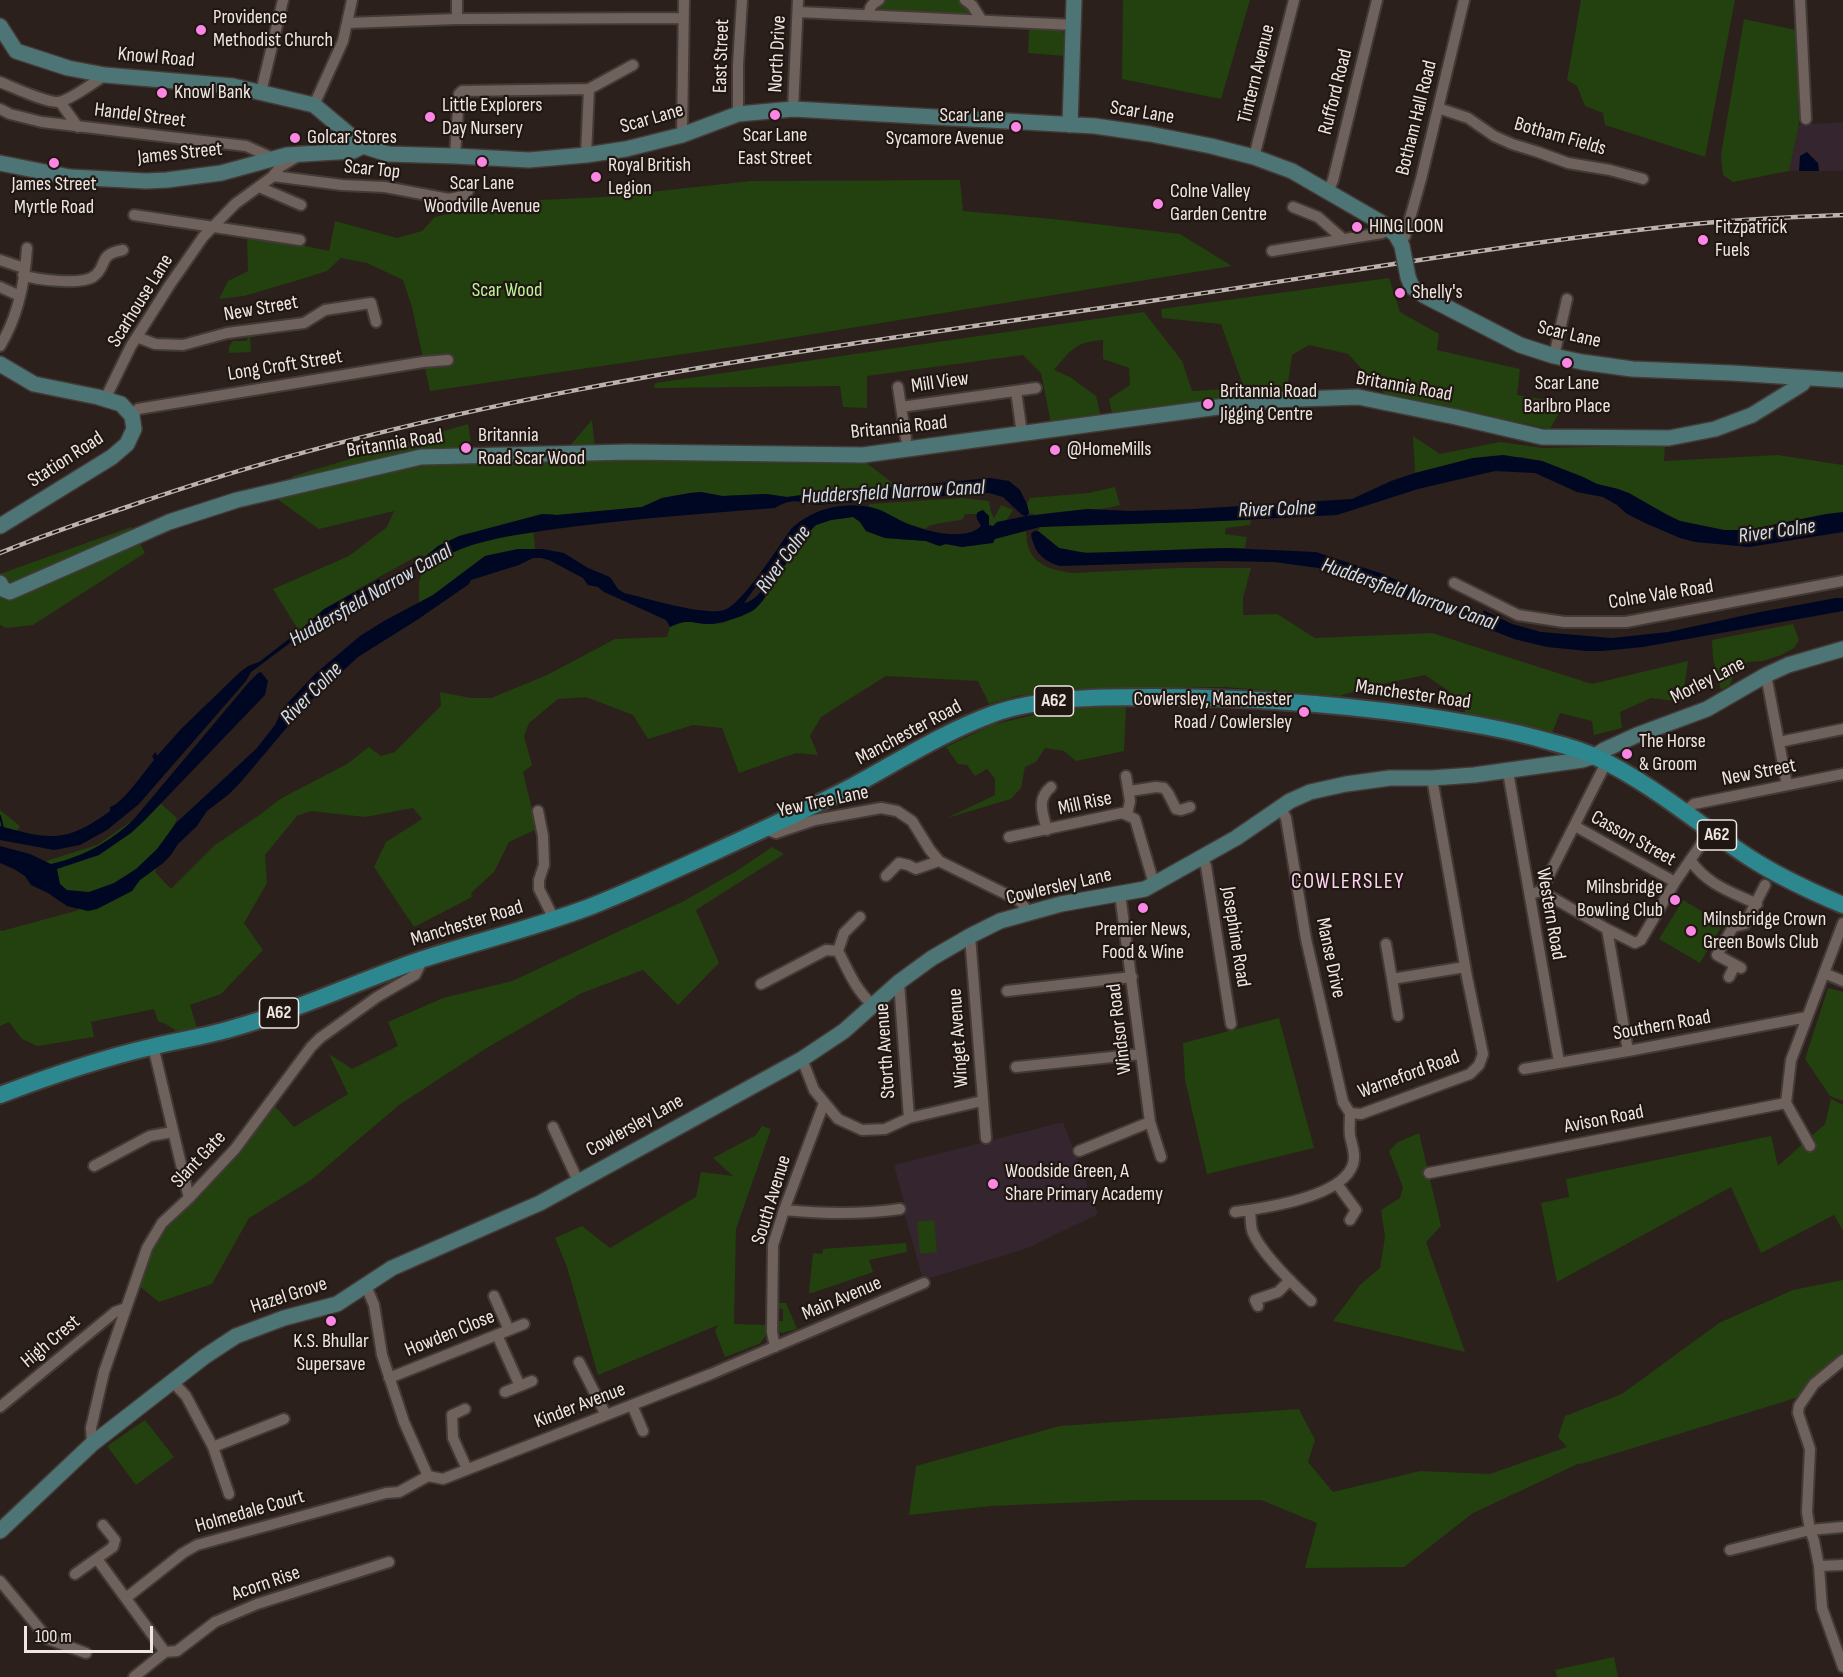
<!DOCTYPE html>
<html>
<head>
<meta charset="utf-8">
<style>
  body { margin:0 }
  #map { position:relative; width:1843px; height:1677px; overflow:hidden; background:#2b201b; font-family:"Sofia Sans Condensed",sans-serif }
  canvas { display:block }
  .scale { position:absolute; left:24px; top:1626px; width:129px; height:27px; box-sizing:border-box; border:3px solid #eee6e3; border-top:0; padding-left:8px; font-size:18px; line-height:21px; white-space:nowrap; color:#eee6e3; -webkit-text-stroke:4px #211712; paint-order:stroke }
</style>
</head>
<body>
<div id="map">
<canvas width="1843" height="1677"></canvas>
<div class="scale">100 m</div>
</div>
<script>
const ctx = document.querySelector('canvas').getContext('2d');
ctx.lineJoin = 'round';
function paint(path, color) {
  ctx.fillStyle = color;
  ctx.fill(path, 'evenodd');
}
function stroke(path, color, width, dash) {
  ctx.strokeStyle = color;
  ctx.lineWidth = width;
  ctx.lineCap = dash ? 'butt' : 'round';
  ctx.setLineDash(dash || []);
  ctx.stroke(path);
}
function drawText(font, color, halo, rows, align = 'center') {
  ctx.font = font + ' "Sofia Sans Condensed",sans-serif';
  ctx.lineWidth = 4.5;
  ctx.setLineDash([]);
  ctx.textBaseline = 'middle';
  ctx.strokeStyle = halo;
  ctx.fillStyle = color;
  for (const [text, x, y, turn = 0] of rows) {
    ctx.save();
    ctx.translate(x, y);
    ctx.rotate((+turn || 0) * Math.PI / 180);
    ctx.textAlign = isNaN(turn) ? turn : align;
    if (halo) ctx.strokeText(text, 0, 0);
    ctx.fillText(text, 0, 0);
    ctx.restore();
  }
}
paint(new Path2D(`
  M1843,122V171H1789L1799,125Z
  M1063,1122L1098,1214L1028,1248L930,1278L922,1276L904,1212V1202L894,1165Z`), '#35252f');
paint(new Path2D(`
  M882,0H959L974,11L972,15L878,9L877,5Z
  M1123,0H1250L1221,99L1122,79Z
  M1581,0H1735L1705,157L1605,125L1603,113L1585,106L1577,86L1567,80Z
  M1744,19L1796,30L1799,125L1789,171L1733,182L1723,175L1721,155Z
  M1029,28L1061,30L1066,35L1065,56L1028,53Z
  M960,180L963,211L1053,219L1180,234L1232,266L746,345L430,391L412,307L403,280L367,263L341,258L327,271L305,278L244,296L219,299L228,281L248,271L247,234L329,251L335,221L397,238L422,231L435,217L496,202L604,197L751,181Z
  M1389,278L1400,312L1439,334L1437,350L1520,369L1517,395L1565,403L1550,429L1385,394L1348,354L1309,345L1292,355L1287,390L1112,414L1109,399L1130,385L1129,368L1103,359V340C1075,342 1071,350 1054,370L1070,377L1096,396L1101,417L1051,424L1041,373L1023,355L867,376V408L843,407L840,386L654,388L655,383L1144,312L1182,361L1192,391L1244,388L1221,324L1162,318L1161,309Z
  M248,337H250L251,352L229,353V346L233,341H247Z
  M592,420L596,457L864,461L898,487L840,490L787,497L766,494L722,496L701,492L690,493L662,498L642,507L557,515L550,514L532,518L535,549H518L485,556L433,595L419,603V582L425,564L430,563L424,556L419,555C378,578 335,599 299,631L273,589L349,556L387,527L394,511L319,529L277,499L293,476L468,424L473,458L560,457Z
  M1413,436L1440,454L1500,442L1543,448L1665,445L1664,461L1777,455L1843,465V513L1747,530H1724L1680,521L1618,489L1597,484L1583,477L1542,461L1521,457L1439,467L1415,473Z
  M1115,487L1120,505C1094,513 1064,509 1037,515L1029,513L1027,504L1030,498L1089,493Z
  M962,498L989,501L991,512L994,518L1001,505L1013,510L1006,521L997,522L994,526L989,525L978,512L976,514H965L963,519C951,523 932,522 925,529L905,523L877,509L869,507V504Z
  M853,517L860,522L866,531L885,538L926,541L939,546L946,544L962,547L1025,531C1028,536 1026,540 1028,546C1034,566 1053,570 1072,573L1175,568H1251L1243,598V615L1277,614L1315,638L1432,633L1592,684L1688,661L1682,702L1651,698L1620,712L1622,728L1594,735L1592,721L1560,713L1552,733L1465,713V702L1425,675L1368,687L1340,696L1224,687L1066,689L1017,696L989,704L978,681L886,676L821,717L810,736L818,755L796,753L739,773L722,728L693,725L648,739L633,715L586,697L558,699L529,723L524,736L532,765L523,772L537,829L509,842L494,872L471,893L472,897L414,927L374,867L386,842L422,819L413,808L365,817L311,811L297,816L265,855L267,883L244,923L263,950L221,994L190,1005L197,1028L176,1031L166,1024L158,1021L154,1009L91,1022L94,1037L37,1046L22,1039L9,1022L0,1026V930L2,931L79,910L43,862L97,845L159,802L177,818L155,872L171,889L215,845L261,814L280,799L347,764L369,747L381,756L395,752L441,706L440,692L471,698H491L545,676L615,639L667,637L670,627L679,622L692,621L709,624L723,623L749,612L769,592L771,584L810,531L816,525L831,520Z
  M1251,520L1250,525L1226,528L1225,534L1247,537L1245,548H1206L1121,553L1074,552L1059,548L1038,531L1040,527L1049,526Z
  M131,527L145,553L33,625L6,628L0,625V574Z
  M1793,624L1799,640L1794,648L1781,655L1763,661L1748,662L1735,669L1730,685L1721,690L1713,658L1712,640Z
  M1085,707H1126L1124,751L1076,761L1064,751L1045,748L1036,762L1025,767L1021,788L1011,799L947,818L995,795V779L987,769L975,776L967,765L958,764L946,747L992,725L1041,713Z
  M0,810L20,826L17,831L0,826Z
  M772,847L784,854L696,910L719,963L678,1005L643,970L582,993L485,1049L399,1105L311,1180L249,1218L212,1284L159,1302L138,1285L152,1250L177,1214L273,1104L294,1127L348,1094L329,1054L352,1069L398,1046L388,1022L443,998L512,981L682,902L738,870Z
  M1683,900L1723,924L1700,963L1659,939Z
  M1828,988L1843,992V1101L1830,1096L1805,1059Z
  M1279,1018L1314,1148L1207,1174L1185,1080L1183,1043Z
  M1831,1099L1843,1105V1231L1834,1215L1761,1253L1731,1187L1557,1282L1541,1203L1569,1197L1566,1179L1771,1136L1778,1166L1825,1124Z
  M762,1126L771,1129L736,1229L734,1324L766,1325L765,1337L759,1344L725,1357L715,1331L718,1325L598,1375L567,1267L555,1238L582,1226L610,1248L696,1197L701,1172L733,1176L713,1158L756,1135Z
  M1419,1133L1441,1226L1426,1242L1465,1352L1333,1321L1360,1285L1380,1268L1385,1237L1381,1210L1400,1198L1403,1187L1389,1151L1398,1142Z
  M934,1220L937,1252L920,1254L917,1222Z
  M906,1243L907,1252L869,1260L873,1272L812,1293H809L813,1253L822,1254L823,1249Z
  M1843,1280V1354L1828,1365L1799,1397L1581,1464L1580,1463L1473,1513L1404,1567L1305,1568L1317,1523L1261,1500H1137L991,1506L909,1515L916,1466L1060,1426L1299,1409L1315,1440L1308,1462L1333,1492L1420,1471L1490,1474L1567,1447L1558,1437L1565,1416L1622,1394L1719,1323L1793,1290Z
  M775,1303H786L797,1329L782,1333L776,1329L775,1321H783V1309L775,1308Z
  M145,1420L174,1457L136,1485L107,1446Z
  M1614,1657L1618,1677H1557L1555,1670Z`), '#23400f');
paint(new Path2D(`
  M1807,152L1818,163L1819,171H1799L1800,156Z
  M1503,455L1542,461L1583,477L1597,484L1618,489L1629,493L1669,516L1680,521L1724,530H1747L1826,514L1843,512V532L1749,547L1695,542L1680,538L1645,523L1627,514L1617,505L1603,497L1577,492L1535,473L1495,471L1418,489L1337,515L1221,521L1040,527L995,539L993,543L962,547L946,544L939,546L926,541L885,538L866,531L860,522L853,517L831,520L816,525L810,531L771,584C769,592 763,602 756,608C749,615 723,623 712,624C694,625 690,617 670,627L666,620L604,592L598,587L588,585L583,578L549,560L541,558H533L519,565L471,580L469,584L417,620L358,657L305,706L240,783L228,795L207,811L197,826L178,844L171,855L162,864L140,880L132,891L97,909L88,911L67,906L48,893L31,885L25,876L14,869L0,863V846L30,854L51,864C82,857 112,841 134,819L249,682L258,673L261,672L268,681L265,695L145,820L131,833L99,855L57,869L60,884L67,890L89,892L114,883L136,869L157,849L176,823L256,749L275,725L283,708L315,674L360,636L384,621L433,595L485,556L518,549H542L564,553L588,568L610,577L618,589L624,593C648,598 702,616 724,610C741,606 779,546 791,529C813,508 847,500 877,509C887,512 896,519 906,523C924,531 966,542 981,526C979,521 974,518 978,512L983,510L989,516V525L993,526L997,522L1026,516L1022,515L1003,497L989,493L815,505C799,500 789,499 775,508C687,515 597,521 510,536C493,539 477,543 461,549C451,553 433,564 423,563L385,586L383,592L321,626L302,634L251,672L246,681L139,804L107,830L80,845L54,850L0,840V826C49,840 67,843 110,811V807C121,805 145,771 154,760L152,756L156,752L157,756L182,728L240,672L248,666L259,662L298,632L324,609L379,579L380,581L382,582L422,559L438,546L459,536L542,514L557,515L642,507L662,498L690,493L701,492L722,496L766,494L787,497L840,490L898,487L990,478L1009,481L1020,490L1027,504L1029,513L1027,516L1087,509L1129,511L1193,509L1352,499L1391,481L1415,473L1473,458ZM768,574C766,586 757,601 744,603L763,577Z
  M1034,531H1038L1059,548L1086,553L1226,548L1316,552L1383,574L1408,585L1418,594L1459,609L1469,610L1482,615H1484L1483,610L1512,624L1541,632L1612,638L1668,632L1760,612L1836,598H1843V611L1643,647L1602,651H1587L1547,647L1514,639L1476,624L1458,613L1417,597L1410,600L1326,569L1274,562L1223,561L1060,566C1043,561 1034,552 1031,534Z`), '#000723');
stroke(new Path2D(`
  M0,816L3,828`), '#000723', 2);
const street = new Path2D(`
  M457,0V19
  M965,0L972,5L982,21
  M1800,0L1806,119
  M798,12L1075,25
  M869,15C869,7 872,4 879,0
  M348,23L457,19L683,18
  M0,82C13,87 46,103 59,102C70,100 95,82 105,75
  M589,89L633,65
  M261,92L283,0
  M60,102L78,127
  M314,105L343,41L352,0
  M1438,108L1468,118L1494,136L1512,144L1538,152L1568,163L1610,170L1643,179
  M0,109L10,114L42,122L246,146L275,159
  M793,109L798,0
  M738,114V65L742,0
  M682,135L684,0
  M455,156L459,94L462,91L589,89L586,155
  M1254,157L1294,0
  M272,177L273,176L342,185L385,187L449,199L463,196L468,191
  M259,187L301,205
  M1328,192L1333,180L1377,0
  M1293,207L1318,217L1343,239
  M134,215L300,240
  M1401,242L1405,236L1421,179L1464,0
  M1272,251L1382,233L1390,229
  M0,260L24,268
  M23,275C36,280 81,285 93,277C109,266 96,255 123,250
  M0,287L20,296
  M137,337L155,344L183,345L227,333L304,323L325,310L371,303L376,322
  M0,346C18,317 25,281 27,248
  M1554,356L1567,299
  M898,387L901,407
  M1016,391L1022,434
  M105,399L131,346L169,286L203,237L235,204L272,177L280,167L298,156
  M132,416L138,409L423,362L448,360
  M906,439L901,407L1036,388
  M1454,583L1518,615L1564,622H1626L1843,581
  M1766,675L1787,785
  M1779,742L1843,729
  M1508,772L1559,1062
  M1126,776L1130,801L1127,815
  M1130,791L1156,787L1164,788L1168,793L1176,809L1181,810L1190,807
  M1281,808L1286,818L1306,939L1343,1102L1350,1113
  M538,811L543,836L544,865L539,880V889L554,919
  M1685,812L1694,804L1843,774
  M1575,826L1675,882
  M765,829L776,833L815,820L881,808L897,811L912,821L930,850L939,861L1020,901L1029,913
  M1047,830C1043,814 1036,799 1051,787
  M1009,837L1122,813L1135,819L1154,884
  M1202,857L1206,866L1231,1024
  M1690,860C1708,885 1729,891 1757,904
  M886,876L899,863L908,865L916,869L939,861
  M1541,891L1607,929L1635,943L1641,940L1675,882L1711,830
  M1534,893L1541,891L1606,763
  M1120,894L1150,1122L1161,1157
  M1607,929L1628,1051
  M970,936L986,1138
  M1386,944L1392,979L1465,967
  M838,951L844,933L860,917
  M1741,968L1717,955L1733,927L1745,924L1765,885
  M1824,973L1843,981
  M1729,977L1735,965
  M1392,979L1398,1016
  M899,982L909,1118
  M761,984L826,950L838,951C848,970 856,991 873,1005
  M1007,991L1132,977
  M153,1046L189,1198
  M802,1059L814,1090L838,1119L862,1130L885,1129L909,1118L982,1101
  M1016,1067L1141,1054
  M1524,1069L1628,1051L1807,1017
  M553,1127L578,1181
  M1810,1146L1786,1103L1791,1060L1843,923
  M1079,1151L1150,1122
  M94,1166L150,1136L173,1132
  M1429,1173L1786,1103
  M1337,1184L1356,1210L1350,1220
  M784,1210C824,1214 860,1215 900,1209
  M1250,1210C1251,1217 1250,1227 1253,1233C1262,1254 1294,1285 1311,1301
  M1235,1212C1265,1208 1343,1197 1353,1164C1356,1154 1352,1146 1350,1136C1349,1129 1350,1121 1350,1113L1361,1114L1470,1074L1479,1065L1483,1054L1467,977L1432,778
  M366,1286L374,1305L382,1355L404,1422L428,1476
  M494,1296L509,1330
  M1258,1306L1255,1300L1278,1292L1290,1280
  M497,1335L520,1386
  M775,1347L772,1332L773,1245L784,1210L824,1103
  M1843,1360L1814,1384L1799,1406L1798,1413L1810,1449L1807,1512L1810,1530L1814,1541L1819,1566L1822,1608L1843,1667
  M579,1362L606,1415
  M389,1378L524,1324
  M172,1381L186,1396L213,1447L284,1419
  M505,1392L532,1381
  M632,1405L643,1431
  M0,1407L115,1312L126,1308
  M465,1409L452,1415L453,1438L467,1469
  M92,1444L91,1428L104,1372L147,1248L162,1223L189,1198L235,1149L311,1047L320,1038L377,997L415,975L423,959
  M213,1447L229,1494
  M1730,1550L1810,1530L1843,1527
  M97,1559L165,1652
  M1819,1566L1843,1565
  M75,1574L113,1547L115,1540L103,1525
  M0,1581L48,1639L86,1653
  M126,1598L183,1553L197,1545L386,1493L399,1492L428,1476L443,1479L711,1374L924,1283
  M134,1677L165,1652L177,1651L215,1622L257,1604L389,1562`);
const secondary = new Path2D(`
  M0,26L16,51L68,68L105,75L233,86L314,105L363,146L388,154L455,156L529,160L586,155L626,149L682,135L738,114L793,109L1095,126L1150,134L1211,146L1254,157L1292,171L1382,223L1396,235L1402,246
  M1070,125L1074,0
  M0,163L70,177L146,181L167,180L221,173L287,155L353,151L363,146
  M1408,277L1412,287L1425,296L1520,345L1554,356L1582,362L1632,369L1732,373L1843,380
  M0,364L34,384L98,397L121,404L132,416L134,429L127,444L112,457L0,526
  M0,583L3,589L10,592L169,522L237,500L421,457L629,452L863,455L1270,400L1358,397L1456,417L1542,437L1669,438L1715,429L1752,415L1802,384L1806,378
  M0,1531L92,1444L204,1357L236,1336L284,1318L337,1304L392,1268L540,1203L802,1059L844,1031L899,982L932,958L970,936L1000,921L1061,904L1145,889L1236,838L1290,801L1310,792L1346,784L1390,778H1432L1474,775L1582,760L1595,756L1604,750L1637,735L1707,709L1766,675L1788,665L1843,649`);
const primary = new Path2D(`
  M0,1095C50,1076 99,1059 151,1047C179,1040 209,1036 237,1027C301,1009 360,980 423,959C479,941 537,927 592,906C632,890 671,872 710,854C758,832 806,810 853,786C899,761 944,732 993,714C1040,697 1101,697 1150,697C1239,697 1327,703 1416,715C1462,722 1507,729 1551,742C1567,746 1584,751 1598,758C1652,784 1697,823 1747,856C1777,876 1810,891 1843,905`);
stroke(street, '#433a37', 14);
stroke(secondary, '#433a37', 18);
stroke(primary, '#433a37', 20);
stroke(street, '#6f625c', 10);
stroke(secondary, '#4e7575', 15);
stroke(primary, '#2c878e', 16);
const rail = new Path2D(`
  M0,553C41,536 83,522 124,508C455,392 804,351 1150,301C1324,276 1498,245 1673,226C1730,220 1786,217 1843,215`);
stroke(rail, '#bcb3af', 4.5);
stroke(rail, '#211712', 2, [7]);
const secondaryBridge = new Path2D(`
  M1402,246L1408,277`);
stroke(secondaryBridge, '#433a37', 18, []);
stroke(secondaryBridge, '#4e7575', 15);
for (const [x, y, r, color] of [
  [201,30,6,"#fc86e3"],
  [162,93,6,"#fc86e3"],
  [775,115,6,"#fc86e3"],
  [430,117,6,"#fc86e3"],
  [1016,127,6,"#fc86e3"],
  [295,138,6,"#fc86e3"],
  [482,162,6,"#fc86e3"],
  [54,163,6,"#fc86e3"],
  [596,177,6,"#fc86e3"],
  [1158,204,6,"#fc86e3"],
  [1357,227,6,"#fc86e3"],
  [1703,240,6,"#fc86e3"],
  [1400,293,6,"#fc86e3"],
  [1567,363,6,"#fc86e3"],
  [1208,404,6,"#fc86e3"],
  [466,448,6,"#fc86e3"],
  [1055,450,6,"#fc86e3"],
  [1304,712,6,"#fc86e3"],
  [1627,754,6,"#fc86e3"],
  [1675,900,6,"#fc86e3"],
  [1143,908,6,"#fc86e3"],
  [1691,931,6,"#fc86e3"],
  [993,1184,6,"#fc86e3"],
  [331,1321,6,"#fc86e3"]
]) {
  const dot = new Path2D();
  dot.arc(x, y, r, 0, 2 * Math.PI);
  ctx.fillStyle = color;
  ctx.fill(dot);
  stroke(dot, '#211712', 2);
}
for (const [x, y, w] of [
  [1054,701,39],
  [1717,835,39],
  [279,1013,39]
]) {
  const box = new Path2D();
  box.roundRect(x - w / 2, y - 15, w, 30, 4.5);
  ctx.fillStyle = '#211712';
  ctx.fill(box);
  stroke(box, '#eee6e3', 1.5);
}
drawText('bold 18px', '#eee6e3', null, [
  ["A62",1054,701],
  ["A62",1717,835],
  ["A62",279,1013]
]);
drawText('20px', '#eee6e3', '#211712', [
  ["Providence",213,18],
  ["Methodist Church",213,41],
  ["Knowl Bank",174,93],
  ["Little Explorers",442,106],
  ["Day Nursery",442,129],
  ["Scar Lane",1004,116,"right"],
  ["Sycamore Avenue",1004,139,"right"],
  ["Scar Lane",775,136,"center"],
  ["East Street",775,159,"center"],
  ["Golcar Stores",307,138],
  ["Royal British",608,166],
  ["Legion",608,189],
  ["Scar Lane",482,184,"center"],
  ["Woodville Avenue",482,207,"center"],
  ["James Street",54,185,"center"],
  ["Myrtle Road",54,208,"center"],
  ["Colne Valley",1170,192],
  ["Garden Centre",1170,215],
  ["HING LOON",1369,227],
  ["Fitzpatrick",1715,228],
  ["Fuels",1715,251],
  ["Shelly's",1412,293],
  ["Scar Lane",1567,384,"center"],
  ["Barlbro Place",1567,407,"center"],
  ["Britannia Road",1220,392],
  ["Jigging Centre",1220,415],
  ["Britannia",478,436],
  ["Road Scar Wood",478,459],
  ["@HomeMills",1067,450],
  ["Cowlersley, Manchester",1292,700,"right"],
  ["Road / Cowlersley",1292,723,"right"],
  ["The Horse",1639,742],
  ["& Groom",1639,765],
  ["Milnsbridge",1663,888,"right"],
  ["Bowling Club",1663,911,"right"],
  ["Milnsbridge Crown",1703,920],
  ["Green Bowls Club",1703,943],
  ["Premier News,",1143,930,"center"],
  ["Food & Wine",1143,953,"center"],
  ["Woodside Green, A",1005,1172],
  ["Share Primary Academy",1005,1195],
  ["K.S. Bhullar",331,1342,"center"],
  ["Supersave",331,1365,"center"]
], 'left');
drawText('20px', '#eee6e3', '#211712', [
  ["North Drive",778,54,-87],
  ["East Street",722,56,-88],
  ["Knowl Road",156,58,5],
  ["Tintern Avenue",1257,74,-76],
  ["Rufford Road",1336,92,-76],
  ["Scar Lane",1142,113,9],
  ["Handel Street",140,116,7],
  ["Botham Hall Road",1417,118,-76],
  ["Scar Lane",652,119,-16],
  ["Botham Fields",1560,137,16],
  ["James Street",180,154,-6],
  ["Scar Top",372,170,6],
  ["Scarhouse Lane",141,301,-58],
  ["New Street",261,309,-10],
  ["Scar Lane",1569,335,13],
  ["Long Croft Street",285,366,-9],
  ["Mill View",940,383,-8],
  ["Britannia Road",1404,387,10],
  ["Britannia Road",899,428,-6],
  ["Britannia Road",395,444,-9],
  ["Station Road",66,460,-33],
  ["Colne Vale Road",1661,595,-9],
  ["Morley Lane",1708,681,-27],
  ["Manchester Road",1413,695,8],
  ["Manchester Road",909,733,-28],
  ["New Street",1759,773,-11],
  ["Yew Tree Lane",823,802,-12],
  ["Mill Rise",1085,804,-12],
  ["Casson Street",1633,839,29],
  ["Cowlersley Lane",1059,887,-13],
  ["Western Road",1550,914,80],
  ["Manchester Road",467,924,-17],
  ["Josephine Road",1235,937,81],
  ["Manse Drive",1330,958,78],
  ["Southern Road",1662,1026,-10],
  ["Windsor Road",1120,1029,-97],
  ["Winget Avenue",959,1038,-94],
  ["Storth Avenue",886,1051,-94],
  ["Warneford Road",1409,1075,-20],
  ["Avison Road",1604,1120,-11],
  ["Cowlersley Lane",635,1126,-29],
  ["Slant Gate",199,1160,-47],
  ["South Avenue",772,1200,-73],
  ["Hazel Grove",289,1296,-18],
  ["Main Avenue",842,1299,-23],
  ["Howden Close",450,1334,-22],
  ["High Crest",51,1342,-40],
  ["Kinder Avenue",580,1406,-21],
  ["Holmedale Court",250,1512,-16],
  ["Acorn Rise",266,1584,-19]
]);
drawText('20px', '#baf698', '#211712', [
  ["Scar Wood",507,291]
]);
drawText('italic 21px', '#d0ddee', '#211712', [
  ["Huddersfield Narrow Canal",893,493,-3],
  ["River Colne",1277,510,-2],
  ["River Colne",1777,532,-8],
  ["River Colne",784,560,-54],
  ["Huddersfield Narrow Canal",1409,595,19],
  ["Huddersfield Narrow Canal",371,596,-30],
  ["River Colne",312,694,-45]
]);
ctx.letterSpacing = '1.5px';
drawText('22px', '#fcd3f1', '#211712', [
  ["COWLERSLEY",1348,882]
]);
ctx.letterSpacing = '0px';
</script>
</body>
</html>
